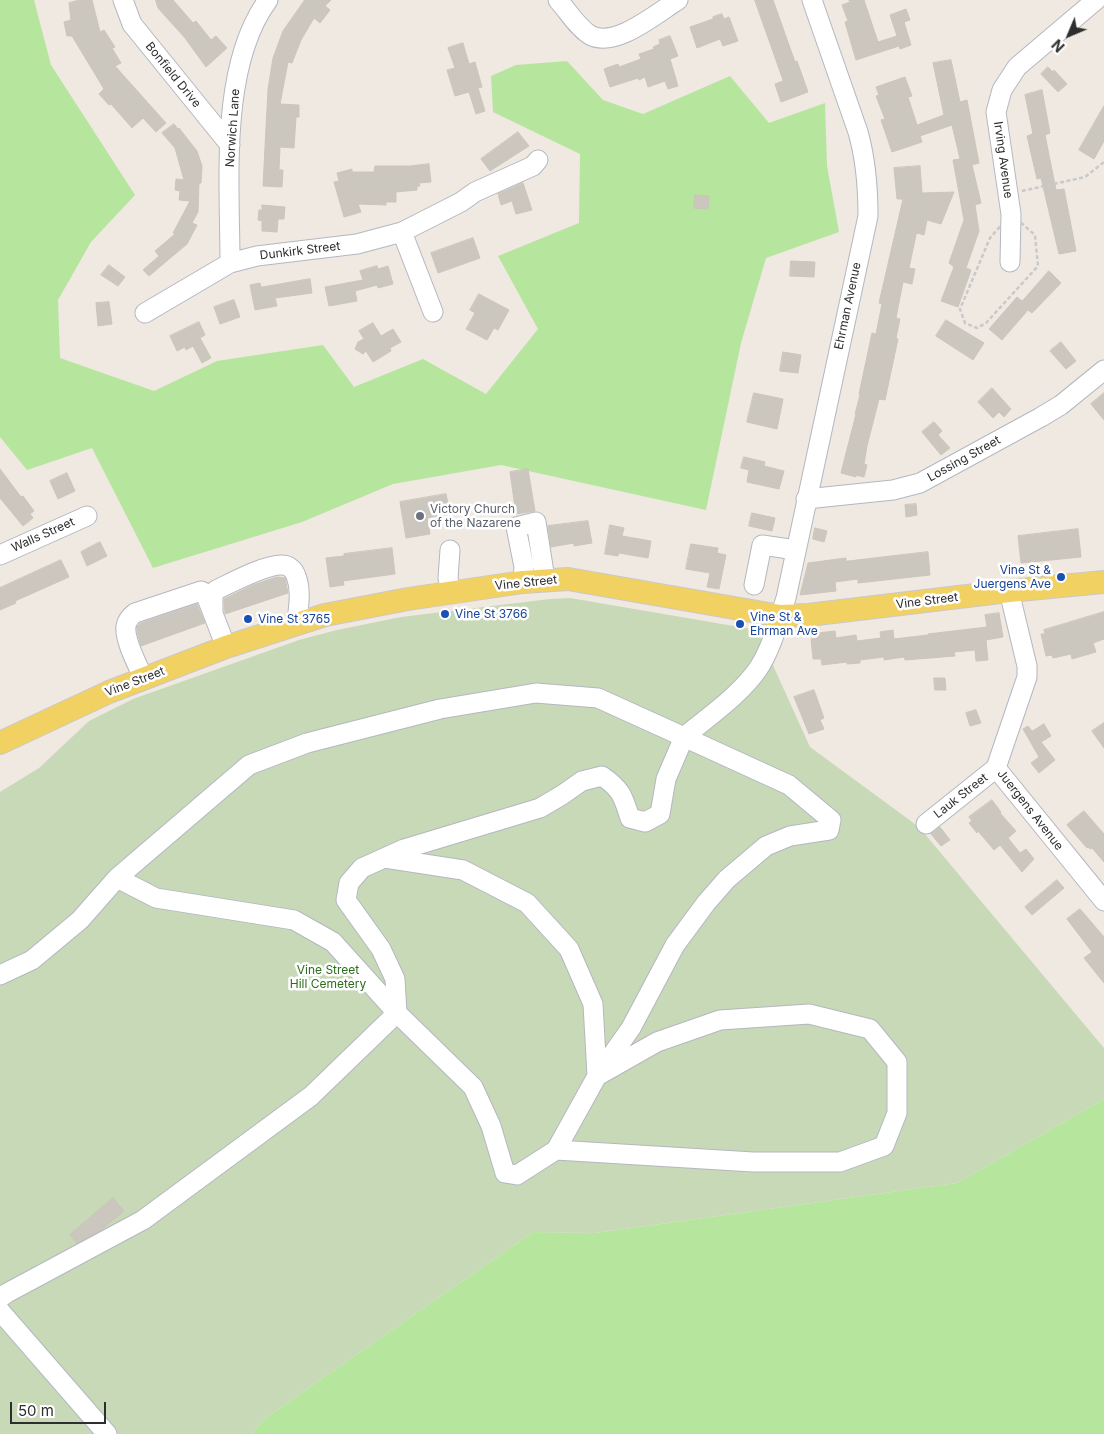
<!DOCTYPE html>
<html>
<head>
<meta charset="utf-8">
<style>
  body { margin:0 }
  #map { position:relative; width:1104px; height:1434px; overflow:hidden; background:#efe9e1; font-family:Inter,sans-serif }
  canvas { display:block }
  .north { position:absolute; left:1044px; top:10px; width:50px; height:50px; -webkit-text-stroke:4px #fff; paint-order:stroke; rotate:225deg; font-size:14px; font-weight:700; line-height:20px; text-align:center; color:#2e2e2e }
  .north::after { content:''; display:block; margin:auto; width:18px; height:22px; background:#2e2e2e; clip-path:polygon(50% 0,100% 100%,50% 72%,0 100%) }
  .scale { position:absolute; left:10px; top:1402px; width:96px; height:22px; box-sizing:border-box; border:2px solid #2e2e2e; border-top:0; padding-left:6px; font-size:15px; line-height:18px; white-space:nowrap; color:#2e2e2e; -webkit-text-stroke:4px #fff; paint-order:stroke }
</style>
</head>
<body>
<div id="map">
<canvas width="1104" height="1434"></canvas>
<div class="north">N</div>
<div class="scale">50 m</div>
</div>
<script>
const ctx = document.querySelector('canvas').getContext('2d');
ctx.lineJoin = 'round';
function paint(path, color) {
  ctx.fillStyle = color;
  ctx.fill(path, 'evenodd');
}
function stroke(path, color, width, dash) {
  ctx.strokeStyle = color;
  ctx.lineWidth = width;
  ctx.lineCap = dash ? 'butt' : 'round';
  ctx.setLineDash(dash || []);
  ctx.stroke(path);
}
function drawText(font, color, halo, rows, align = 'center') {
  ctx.font = font + ' Inter,sans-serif';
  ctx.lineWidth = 5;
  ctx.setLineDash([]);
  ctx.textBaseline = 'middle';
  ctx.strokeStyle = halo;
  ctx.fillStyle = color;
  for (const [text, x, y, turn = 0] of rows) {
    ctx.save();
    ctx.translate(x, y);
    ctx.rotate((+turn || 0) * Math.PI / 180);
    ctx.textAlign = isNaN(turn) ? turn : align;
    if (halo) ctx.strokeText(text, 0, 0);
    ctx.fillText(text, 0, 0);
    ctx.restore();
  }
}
paint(new Path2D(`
  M0,0H34L51,65L135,195L91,242L58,300L60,358L154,391L217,361L323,345L354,387L423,359L486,394L538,329L498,256L579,223L580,154L493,112L491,76L516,65L567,61L603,100L643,114L730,76L769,123L825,103L827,166L839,232L766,258L741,343L706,510L501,465L393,484L302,522L153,568L92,448L27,470L0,437Z
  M1104,1099V1434H251L267,1417L533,1232L595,1233L957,1183Z`), '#b6e59e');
paint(new Path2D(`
  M570,598L757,630L810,747L919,827L1104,1048V1099L957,1183L595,1233L533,1232L267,1417L251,1434H0V792L39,768L89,721L133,699L299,640L337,630L401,617L550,599Z`), '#c8d9b8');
const building = new Path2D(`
  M80,0H92L100,32L104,30L115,47L112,48L121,63L115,66L166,123L156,132L143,118L132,128L111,104L109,105L99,94L104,89L72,36H67L64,22L71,20L69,3Z
  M156,0H173L193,23L196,21L211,40L216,36L227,48L206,67L185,38L158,8Z
  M305,0H331L325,6L330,10L320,23L314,18L301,40L292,63L288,62L280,104L299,105V117H296L294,148L280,147L279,170H283L282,187L263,186L268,89L273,58L283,31Z
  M755,0H773L795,62L797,61L808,92L781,102L775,84L783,81Z
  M849,0H864L878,42L897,36L890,15L906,9L910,20L904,22L911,45L900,49L899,46L856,60L845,22L848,21L842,5L850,2Z
  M722,14L724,19L729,17L738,41L723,46L720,39L697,48L690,27L713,19V17Z
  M670,36L678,56L670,59L678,86L668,89L665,81L648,87L645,77L639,80L638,78L610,87L604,69L618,64L619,67L641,59L639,54L654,49L653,47L660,44L659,40Z
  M463,43L469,64L475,62L482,87L478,88L485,111L476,114L469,92L455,96L447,70L455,68L448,48Z
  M951,60L960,102L967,100L979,163L972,165L981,203L975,205L979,231L966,268L971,270L958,307L941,301L954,267L949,263L964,220L953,160L960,159L952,125L920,136L922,142L892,152L881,120L885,119L876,96L879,95L876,87L905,77L912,96L908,97L917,125L944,115L933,63Z
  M1048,67L1053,72L1054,70L1067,84L1058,92L1041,74Z
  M1042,90L1050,133L1045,135L1056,190L1064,189L1076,251L1059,254L1041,178L1037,179L1027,136L1033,134L1025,95Z
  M1104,106V141L1094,159L1079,150Z
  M174,124L178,129L179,128L197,151L202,166L201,183H199L198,212L192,223L197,225L187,244L149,276L143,270L159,256L155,251L175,234L173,233L190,201L179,200L180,191L175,190L176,179L184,180L175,148L162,133Z
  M518,132L529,146L490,171L481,159Z
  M429,164L431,182L419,183L420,186H417V190L396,192V202H386V205L358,204L361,212L344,217L334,182L339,181L337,173L352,169V172H374L375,166H410Z
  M920,166L922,193L954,192L941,224L927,220L924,235L917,233L916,235L909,268L915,269L912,284L903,282L896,318L900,319L896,338L898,339L885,400L879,399L867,446L864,464L867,465L864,477L856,475V477L841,473L856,414H855L860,395L859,394L872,333L876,334L882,304L879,303L903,199H897L894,168Z
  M523,183L532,210L516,214L512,201L501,205L498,194Z
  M695,195L709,196L708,209L694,208Z
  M262,205L285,207L284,219H278L277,232L262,231V221L258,220L259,210H262Z
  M473,238L480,258L438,273L431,253Z
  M791,261L815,262L814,277L790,276Z
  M109,265L125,277L118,286L101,275Z
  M377,266L378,269L388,266L393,284L378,288L377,285L355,291L357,301L329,306L325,287L363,280L360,271Z
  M1049,271L1061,283L1032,313L1028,310L1002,340L989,329L1017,297L1022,301Z
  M310,279L312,293L275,298L277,306L255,310L250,285L260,283L261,287Z
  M479,294L509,310L498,330L494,328L487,340L466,329L475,313L470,310Z
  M234,300L240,317L220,324L214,307Z
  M109,302L112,324L98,326L96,303Z
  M946,320L984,343L973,360L936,336Z
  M199,322L205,335L200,338L211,358L202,363L193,346L186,350L185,347L177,351L170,336Z
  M373,323L381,336L393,329L401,342L390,348L391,351L373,362L366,351L363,354L355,349L358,342L364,339L359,331Z
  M1061,342L1076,361L1066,369L1050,351Z
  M783,352L801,355L798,373L780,371Z
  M992,388L1011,409L1004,417L999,412L993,418L978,402Z
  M754,393L783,399L777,429L747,422Z
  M1104,393V420L1091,404Z
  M934,422L942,431L938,435L950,448L941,455L922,432Z
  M744,457L765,462L764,466L784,471L779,489L747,482L749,470L741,468Z
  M0,469L21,497L23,496L34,511L30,514L33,518L23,526L0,498Z
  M528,469L535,511L516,514L510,472Z
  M67,473L75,491L58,499L50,481Z
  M446,494L450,514L427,518L430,534L406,538L400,502Z
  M916,504L917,515L906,517L905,505Z
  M752,513L775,518L772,531L749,526Z
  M588,521L592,543L574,546V543L551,547L548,526Z
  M610,525L624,528L622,536L651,541L648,558L619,553L618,556L605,554Z
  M815,528L827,531L824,542L813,539Z
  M1078,529L1081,557L1021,563L1018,536Z
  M100,542L107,556L87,566L81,552Z
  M691,544L718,548L717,553L726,555L719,589L707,587L710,573L686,569Z
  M392,548L395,574L343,581L344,585L330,587L326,558L344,556V554Z
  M928,552L930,575L858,583V579L835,582L836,591L800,595L808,563L846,558V561Z
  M61,560L69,577L15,601L16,603L0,610V588Z
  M277,577L285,578L288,593L225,614L224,599L253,585Z
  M197,604L205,623L141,646L137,631V627L141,623Z
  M1104,612V639L1093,643L1096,652L1072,659L1071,654L1053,658L1052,655L1046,656L1041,634H1045L1044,630Z
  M999,613L1003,637L986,640L988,660L976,661L975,650L954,652L955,656L905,660L904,657L884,660V657L860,660V663L847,664V662L822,665L821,659H813L811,639L818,638L817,633L835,631L836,638L856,635L857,641L881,638L880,632L893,630L894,639L928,635V634L987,627L985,615Z
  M934,678H945L946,690H935Z
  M814,690L824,718L820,720L824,729L809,734L794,697Z
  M976,710L981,723L970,726L966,713Z
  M1104,723V748L1092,731Z
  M1044,724L1051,736L1041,742L1055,760L1039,773L1031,763L1039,757L1023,729L1028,726L1032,731Z
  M992,800L1001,812L1000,813L1016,831L1008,838L1020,853L1026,849L1034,859L1022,872L1000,845L994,850L978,831L977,833L969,823L972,821L969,817Z
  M1084,811L1104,834V862L1092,848L1090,849L1088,847L1087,848L1067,825Z
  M940,827L950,840L941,846L931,834Z
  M1057,880L1064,888L1032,915L1025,907Z
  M1080,909L1104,937V983L1084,958L1092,952L1067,919Z
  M113,1198L124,1211L101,1230L77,1243L70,1235Z`);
paint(building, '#cbc7bf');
stroke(building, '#cbc5ba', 1);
const minor = new Path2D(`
  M123,0L132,24L230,145
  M558,0C568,11 577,27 590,35C615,49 657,13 678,0
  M402,232L433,312
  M1010,262L1011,214L996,112L1002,90L1017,67L1096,0
  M230,263C230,183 219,67 268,0
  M145,313L230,263L257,256L357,244L402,232L461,202L475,192L533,166L538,160
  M806,499L893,490L920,483L1041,417L1061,405L1104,370
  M450,550L448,578L451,593
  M0,555L87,516
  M523,582L524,567L516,527L536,522L545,579
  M754,585L762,545L796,550
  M1009,591L1027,666V677L996,768L1104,901
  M213,612V595L216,590C231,583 266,564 282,565C289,565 294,570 296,576C302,591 298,608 297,623
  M144,679C138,666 124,640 126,626C127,621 131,616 135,613L201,591L205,593L226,647
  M926,824L996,768
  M385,858L463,870L527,903L569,949L593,1004L597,1076
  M117,878L156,898L294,920L333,942L397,1013L473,1087L491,1126L505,1173L517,1175L556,1150L753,1162H840L884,1146L897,1113V1062L870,1029L809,1014L720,1020L657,1042L597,1076L556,1150
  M0,975L32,960L80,920L117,878L249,765L307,743L440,709L536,693L598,698L684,737C709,716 739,696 758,669C772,648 778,622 786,598L868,216C868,187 866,160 858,132L812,0
  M0,1298L7,1293L143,1220L311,1096L397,1013L395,979L381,949L346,900L349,883L362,868L404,849L540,808L562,795L582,781L602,776C621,789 623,796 630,818L645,822L660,814L666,779L684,737L789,785L831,820L829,830L790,836L766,846L727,879L706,903L675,945L631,1028L597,1076
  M0,1311L107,1434`);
const major = new Path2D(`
  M0,743L109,692L226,647L325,615L408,599L523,582L568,579L780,616L808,615L1009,591L1104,582`);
stroke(minor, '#b4b7c1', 21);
stroke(major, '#c9c9c9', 24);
stroke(new Path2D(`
  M1022,191L1085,177L1104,162
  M1011,214L1035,235L1038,266L986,323L977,328L965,323L960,309L990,238Z`), '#c9c9c9', 2.5, [4, 2.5]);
stroke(minor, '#fff', 19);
stroke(major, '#f2d163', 22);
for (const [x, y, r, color] of [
  [420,516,5,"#6b7280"],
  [1061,577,5,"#1a4fb4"],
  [445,614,5,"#1a4fb4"],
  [248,619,5,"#1a4fb4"],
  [740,624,5,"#1a4fb4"]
]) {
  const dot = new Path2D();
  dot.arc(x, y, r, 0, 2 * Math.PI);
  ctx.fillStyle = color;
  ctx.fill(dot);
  stroke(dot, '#fff', 2);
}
drawText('12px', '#2e2e2e', '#fff', [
  ["Bonfield Drive",173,75,51],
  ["Norwich Lane",233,128,-86],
  ["Irving Avenue",1003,160,82],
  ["Dunkirk Street",300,251,-7],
  ["Ehrman Avenue",848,306,-78],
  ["Lossing Street",964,459,-29],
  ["Walls Street",43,535,-24],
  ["Vine Street",526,583,-6],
  ["Vine Street",927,601,-7],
  ["Vine Street",135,682,-21],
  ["Lauk Street",961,796,-38],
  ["Juergens Avenue",1030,810,52]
]);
drawText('12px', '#5b616d', '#fff', [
  ["Victory Church",430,509],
  ["of the Nazarene",430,523]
], 'left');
drawText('12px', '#164399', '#fff', [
  ["Vine St &",1051,570,"right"],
  ["Juergens Ave",1051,584,"right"],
  ["Vine St 3766",455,614],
  ["Vine St &",750,617],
  ["Ehrman Ave",750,631],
  ["Vine St 3765",258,619]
], 'left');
drawText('12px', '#2c6e1b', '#fff', [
  ["Vine Street",328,970],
  ["Hill Cemetery",328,984]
]);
</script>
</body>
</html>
